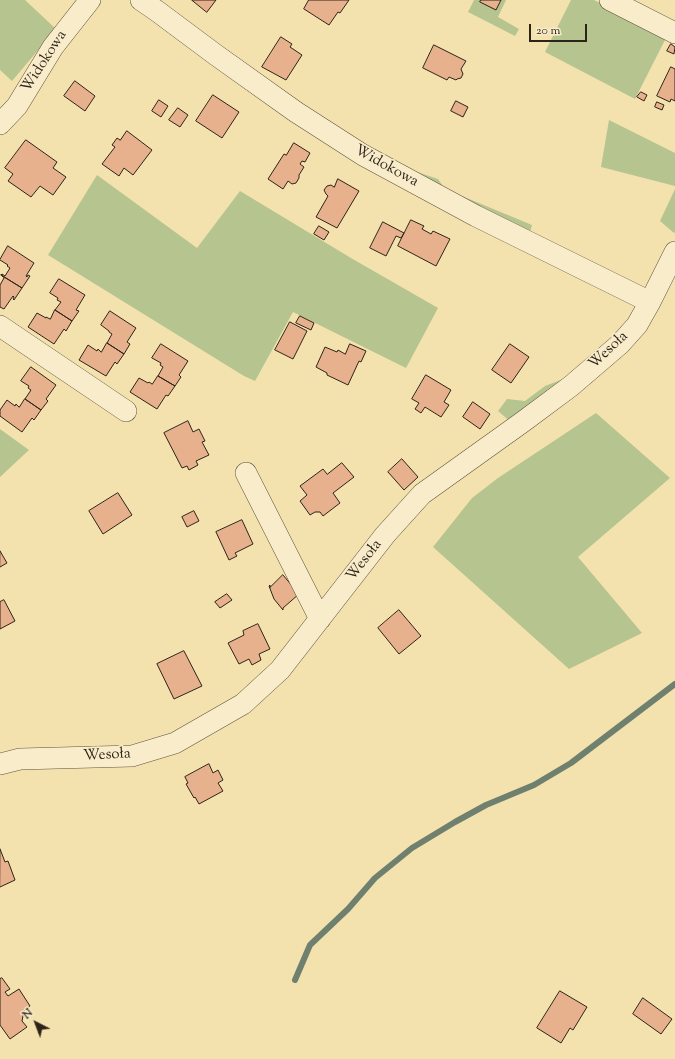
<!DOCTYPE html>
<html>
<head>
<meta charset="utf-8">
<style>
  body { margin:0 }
  #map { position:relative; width:675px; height:1059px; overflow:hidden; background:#f4e2ae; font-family:"Sorts Mill Goudy",serif }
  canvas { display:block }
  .north { position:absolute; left:16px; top:1003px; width:40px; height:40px; -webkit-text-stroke:3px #f8ecca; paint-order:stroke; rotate:318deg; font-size:11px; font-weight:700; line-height:16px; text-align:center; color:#2e2319 }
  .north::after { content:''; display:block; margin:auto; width:14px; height:18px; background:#2e2319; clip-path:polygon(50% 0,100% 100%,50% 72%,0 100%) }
  .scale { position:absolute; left:529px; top:24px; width:58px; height:18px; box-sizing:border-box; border:2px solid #2e2319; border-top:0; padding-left:5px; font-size:12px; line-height:14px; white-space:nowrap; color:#2e2319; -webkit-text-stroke:3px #f8ecca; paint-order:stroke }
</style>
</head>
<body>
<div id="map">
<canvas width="675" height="1059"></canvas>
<div class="north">N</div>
<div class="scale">20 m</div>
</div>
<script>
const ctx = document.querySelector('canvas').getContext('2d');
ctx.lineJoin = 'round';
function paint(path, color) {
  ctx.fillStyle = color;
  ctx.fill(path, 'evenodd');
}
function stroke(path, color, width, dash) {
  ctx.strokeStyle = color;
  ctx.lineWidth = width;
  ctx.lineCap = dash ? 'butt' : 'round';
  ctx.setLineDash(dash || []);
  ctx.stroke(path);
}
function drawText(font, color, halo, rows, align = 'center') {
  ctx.font = font + ' "Sorts Mill Goudy",serif';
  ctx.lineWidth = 3.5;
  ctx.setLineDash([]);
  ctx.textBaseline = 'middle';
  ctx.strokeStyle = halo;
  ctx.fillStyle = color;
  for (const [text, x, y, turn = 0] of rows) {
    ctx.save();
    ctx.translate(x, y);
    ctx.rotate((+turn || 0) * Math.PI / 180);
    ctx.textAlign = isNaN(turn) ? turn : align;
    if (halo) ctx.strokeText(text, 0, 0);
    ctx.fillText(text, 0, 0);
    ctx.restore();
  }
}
paint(new Path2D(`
  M0,0H25L56,29L12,81L0,70Z
  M474,0H506L498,17L519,29L515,36L468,12Z
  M571,0H594L667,36L635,99L545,52Z
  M609,120L675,153V186L601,167Z
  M387,162L438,179L445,189L532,225L529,236Z
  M97,175L197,248L240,191L351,258L438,308L406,368L293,312L255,381L244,376L48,255Z
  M675,189V232L674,233L660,221Z
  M579,373L512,423L498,411L507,399L525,401L545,386Z
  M596,413L670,478L578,557L642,633L569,669L433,547L472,498L498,478Z
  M0,429L29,450L0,477Z`), '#b6c48f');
stroke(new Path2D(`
  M295,980L310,945L348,909L375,878L412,848L455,822L486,805L534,785L571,763L675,684`), '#70806e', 6);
const building = new Path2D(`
  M192,0H216L207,12Z
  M309,0H349L340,13L338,12L329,25L304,9Z
  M481,0H501L496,10L480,2Z
  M281,37L292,44L290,47L302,55L286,80L262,67Z
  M671,44L675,47L674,54L667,51Z
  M434,45L466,61L461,69L463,74L461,78L457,79L456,80L449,77L447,80L423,68Z
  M671,67L675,69V101L671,99L670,102L657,96Z
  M75,81L95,96L85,111L64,96Z
  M641,92L647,95L644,101L637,97Z
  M213,95L239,112L222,138L196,121Z
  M159,100L168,106L161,117L152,111Z
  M456,101L468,107L463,117L451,111Z
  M657,102L664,105L662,110L655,107Z
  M178,108L188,115L180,127L169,120Z
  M127,131L152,150L133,175L124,168L119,176L102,164L115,147L112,145L117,138L120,140Z
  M26,140L57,162L53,168L66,177L53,195L40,186L31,197L8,181L13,174L5,168Z
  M294,143L310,153L305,162L302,161L300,164L304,167L299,175V178L296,183L292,184L288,181L283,189L268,179L284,154L286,155Z
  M338,179L359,191L337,228L316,217L328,196L326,194L324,190L327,186L331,185L334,187Z
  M411,220L424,226L422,229L431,234L433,231L450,239L436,266L398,246Z
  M383,222L404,233L401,238L396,236L386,256L370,248Z
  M319,226L329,232L324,240L314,234Z
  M8,246L34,263L26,276L27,277L28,275L30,276L22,288L1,275L2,274L5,276L10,268L7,266L8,265L0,260Z
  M1,275L22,288L14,300L13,299L14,297L13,296L4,309L0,307V285L4,278Z
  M59,279L85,295L76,310L79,311L72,321L55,310L61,302L57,300L58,298L50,293Z
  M55,310L72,321L66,331L64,329L54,344L28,327L37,313L46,318V317L50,319Z
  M110,311L136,328L127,342L130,344L124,354L107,343L112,334L109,332V331L101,325Z
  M300,316L314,323L311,330L296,323Z
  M290,322L307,331L293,359L275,350Z
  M107,343L124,354L117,364L115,362L106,376L79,360L88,345L97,351L98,349L101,352Z
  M161,344L188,361L179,375L181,377L175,386L158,376L163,367L160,365L161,363L152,358Z
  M350,344L366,351L361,362L359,361L348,385L327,375V373L316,367L325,347L337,352L338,350L345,354Z
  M510,344L529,357L511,383L492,370Z
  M31,367L56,385L46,399L48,401L41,410L25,399L31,390L28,388L29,386L21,381Z
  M426,375L451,390L444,402L449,405L441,417L425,407L421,413L415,409L419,403L412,399Z
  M158,376L175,386L168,396L166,395L157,409L130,392L139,378L148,383L149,382L152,384Z
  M25,399L41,410L34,420L32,418L22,432L0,416V410L7,400L15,406L16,404L19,407Z
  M473,402L490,414L480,429L463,417Z
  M188,421L193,432L199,429L205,441L202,442L209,455L196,461L198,465L189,470L187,466L182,468L164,433Z
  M402,459L418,477L404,490L388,472Z
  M342,463L354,477L333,493L340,503L323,516L320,512H315L310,515L300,501L307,495L300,486L323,469L327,474Z
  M118,493L132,515L103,534L89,511Z
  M194,511L199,521L187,527L182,517Z
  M242,520L253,544L235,553L237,556L229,560L216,532Z
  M0,551L7,563L0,567Z
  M283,575L299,594L283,608V610L274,599L269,586L270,585V587Z
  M227,594L232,600L220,608L215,602Z
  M4,600L15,621L0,629V602Z
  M399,610L421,636L399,654L378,628Z
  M258,624L270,649L259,654L261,660L252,665L249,659L239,664L228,643L244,635L243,631Z
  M184,651L202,686L174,699L157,664Z
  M209,764L213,773L218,770L223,780L218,783L223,791L199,804L195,797L194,798L186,784L188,783L185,777Z
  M0,849L5,862L8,861L15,880L0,887Z
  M2,978L10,989L5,992L8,996L19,989L30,1006L24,1011L22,1021L27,1027L10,1039L0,1025V979Z
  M560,991L587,1007L573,1030L570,1028L561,1043L537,1028Z
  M643,998L672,1019L661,1034L633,1014Z`);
paint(building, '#e6b18c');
stroke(building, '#2e2319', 1);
const minor = new Path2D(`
  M141,0L157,11L216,55L296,112L363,155L476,216L650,302
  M610,0L675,33
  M0,124L17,106L53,47L90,0
  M0,326L126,411
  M246,473L320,619
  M0,764L20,759L132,756L175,743L243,704L280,670L385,535L422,494L524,421L571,386L620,344L637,325L650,302L675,252`);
stroke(minor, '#60533e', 22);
stroke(minor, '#f8ecca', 21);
drawText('15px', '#2e2319', '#f8ecca', [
  ["Widokowa",45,62,-57],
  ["Widokowa",386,167,29],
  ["Wesoła",609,351,-43],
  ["Wesoła",365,561,-52],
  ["Wesoła",107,756,-3]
]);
</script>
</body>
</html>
